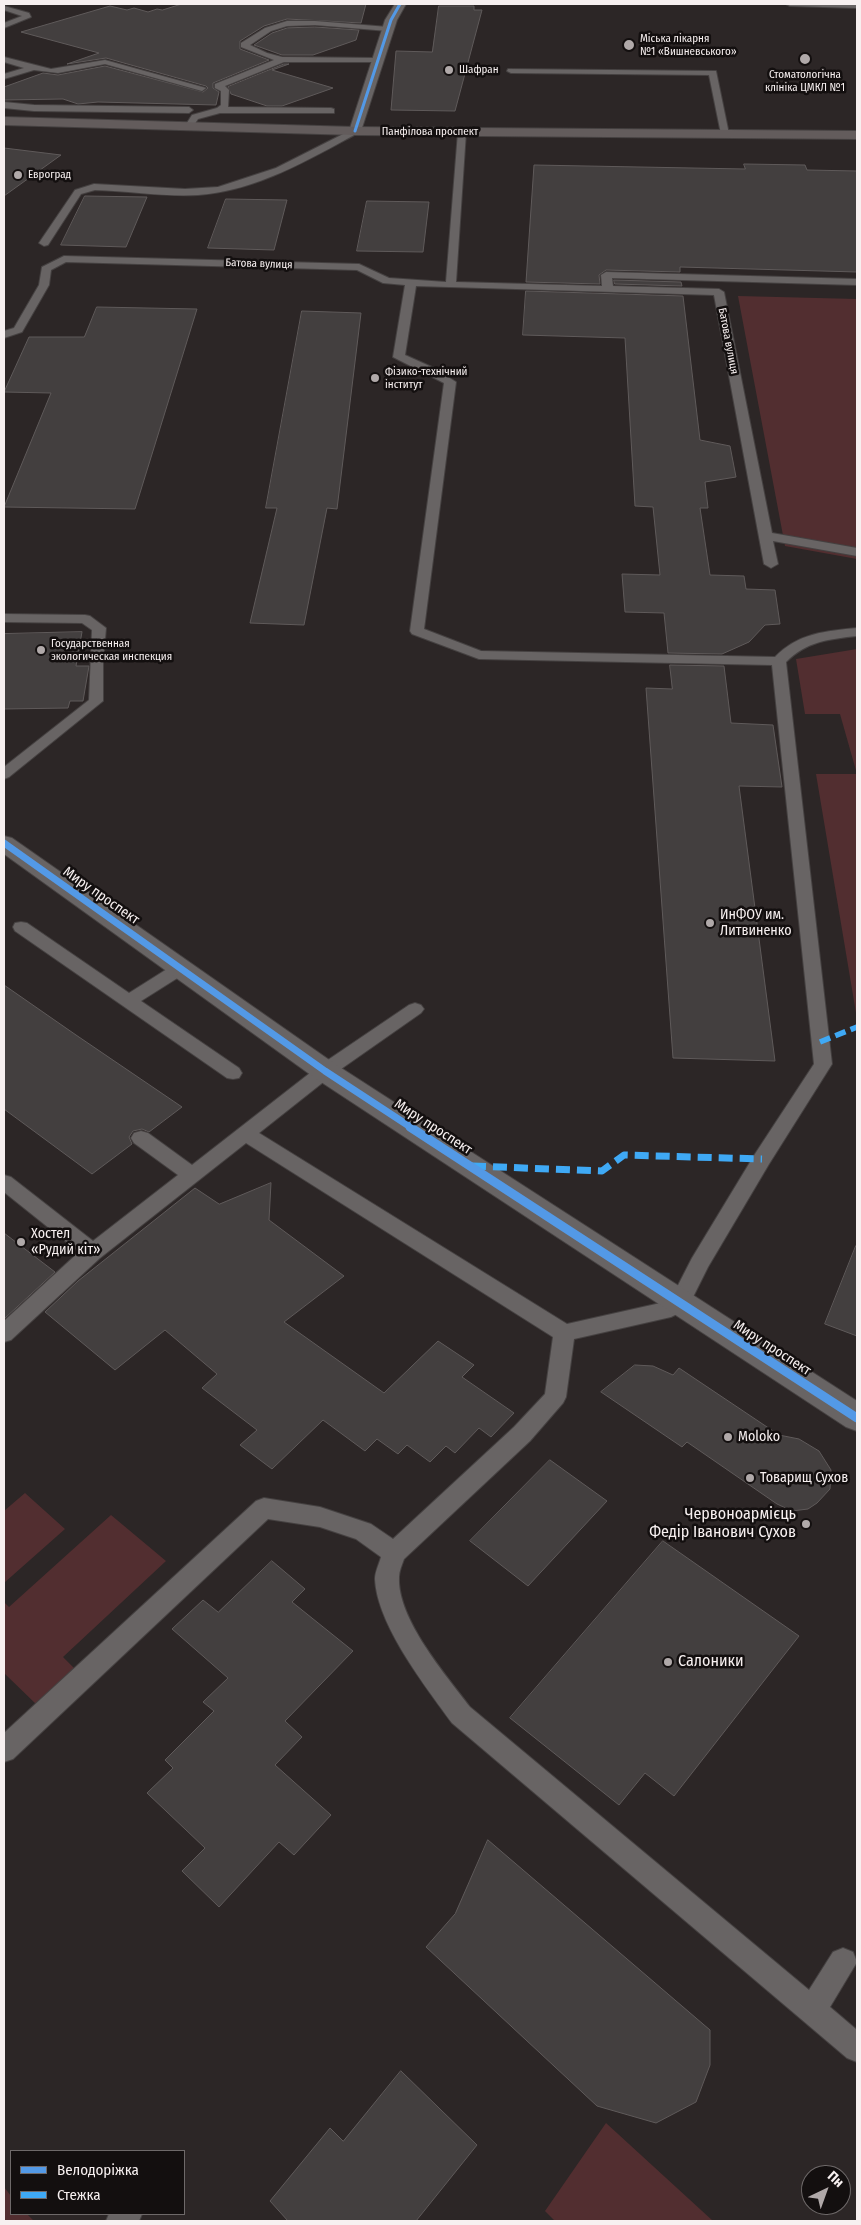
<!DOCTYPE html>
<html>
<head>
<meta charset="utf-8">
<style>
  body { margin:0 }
  #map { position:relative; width:861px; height:2225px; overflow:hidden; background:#2c2626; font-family:"Fira Sans Condensed",sans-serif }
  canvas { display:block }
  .frame { position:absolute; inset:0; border:5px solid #f7f0f0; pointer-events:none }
  .legend { position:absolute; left:10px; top:2150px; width:175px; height:65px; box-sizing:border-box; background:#130f0f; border:1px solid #6e6969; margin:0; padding:6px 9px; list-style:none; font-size:15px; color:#f7f0f0 }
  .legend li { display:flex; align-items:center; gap:10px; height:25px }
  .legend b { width:25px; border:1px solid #6e6969 }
  .north { position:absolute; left:801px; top:2165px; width:50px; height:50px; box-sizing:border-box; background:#130f0f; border:1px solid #6e6969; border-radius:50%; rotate:42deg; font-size:14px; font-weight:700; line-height:20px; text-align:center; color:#f7f0f0 }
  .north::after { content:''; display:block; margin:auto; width:18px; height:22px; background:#b0a9a9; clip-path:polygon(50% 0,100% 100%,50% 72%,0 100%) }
</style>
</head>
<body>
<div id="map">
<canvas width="861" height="2225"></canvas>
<div class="frame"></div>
<ul class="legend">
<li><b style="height:6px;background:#5399e6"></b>Велодоріжка</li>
<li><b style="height:6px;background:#3fa9f5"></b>Стежка</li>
</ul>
<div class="north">Пн</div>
</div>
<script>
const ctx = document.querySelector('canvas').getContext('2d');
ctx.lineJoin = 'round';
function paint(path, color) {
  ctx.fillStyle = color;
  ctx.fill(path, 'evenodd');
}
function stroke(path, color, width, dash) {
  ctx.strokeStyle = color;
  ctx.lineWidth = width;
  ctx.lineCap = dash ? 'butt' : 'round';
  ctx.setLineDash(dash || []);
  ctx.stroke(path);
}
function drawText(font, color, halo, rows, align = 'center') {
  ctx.font = font + ' "Fira Sans Condensed",sans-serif';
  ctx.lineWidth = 5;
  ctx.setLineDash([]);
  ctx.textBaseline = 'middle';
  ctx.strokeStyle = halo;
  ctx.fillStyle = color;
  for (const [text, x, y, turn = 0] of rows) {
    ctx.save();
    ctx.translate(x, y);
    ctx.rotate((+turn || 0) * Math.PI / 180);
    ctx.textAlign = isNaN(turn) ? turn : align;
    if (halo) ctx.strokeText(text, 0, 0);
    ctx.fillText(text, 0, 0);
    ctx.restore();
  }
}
paint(new Path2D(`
  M738,296L857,299V559L785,546Z
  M857,649V1019L816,774H857L840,714H805L796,659Z
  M25,1493L65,1529L4,1583V1511Z
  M111,1515L166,1561L63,1657L77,1671L38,1706L4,1673V1602L9,1607Z
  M606,2123L713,2221H555L545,2211Z
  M4,2187L11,2196V2214H27L34,2221H4Z`), '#522e30');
const building = new Path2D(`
  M182,4H366L361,23L287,19L264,26L240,41V49L269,60L213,83V88L219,92L216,105L98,102L78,104L63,99L4,100V87L43,73L58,75L105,66L203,92L208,88L206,86L106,58L67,64L99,53L21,32L110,6L127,10L134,8L148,12L157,9L162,10Z
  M439,6H474V10H482L455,111L391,110L396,51L432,52Z
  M315,27L359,30L356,40L313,55H282L254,45L272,33L287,28Z
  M284,64H289L272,70L333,88L282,106H267L231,94L228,87Z
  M4,148L61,155L4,196Z
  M744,164L805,165L807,170L857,171V272L680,267V272L606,270L599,275L600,284L526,282L534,165L745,169Z
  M85,196L147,197L126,247L61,245Z
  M226,199L287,200L274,250L208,248Z
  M367,201L429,202L423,252L357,251Z
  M614,280L681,282L682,286L615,284Z
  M526,291L683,296L700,440L730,446L736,477L705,482L708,508H700L710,575L744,576L746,589L775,590L780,624L765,625L749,642L722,654L668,653L664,613L625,612L622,574L660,575L653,507L635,506L625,338L523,335Z
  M97,307L197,309L135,509L4,507L51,393L4,392L29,337H84Z
  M302,311L361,313L337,509L327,508L304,625L250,623L277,508H266Z
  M82,632L76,666H89L83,701H70L68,708L4,709V634Z
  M670,665L724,666L731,723L773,725L782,787L739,786L775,1061L673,1058L646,688L672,689Z
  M4,985L76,1035L182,1107L149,1132L142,1129L133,1131L129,1137L132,1144L92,1174L4,1109Z
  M271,1183L269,1220L344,1276L284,1322L384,1393L438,1341L474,1365L462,1377L514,1413L491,1437L479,1428L455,1453L446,1446L430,1462L407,1445L398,1454L377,1439L365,1451L323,1420L272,1469L240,1445L257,1430L202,1388L217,1374L165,1330L115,1370L45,1312L78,1281L195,1188L219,1204Z
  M4,1233L55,1272L4,1319Z
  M856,1246L857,1247V1336L825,1324Z
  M635,1365L653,1366L673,1375L679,1368L779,1435L799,1439L819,1451L831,1470L830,1489L817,1503L808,1509L792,1511L777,1504L687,1442L682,1447L601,1392Z
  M550,1460L607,1501L528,1586L470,1541Z
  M663,1541L799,1636L674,1796L645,1773L619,1805L510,1718Z
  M272,1561L305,1589L292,1602L353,1651L285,1721L302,1737L275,1765L331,1815L294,1855L279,1842L219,1907L182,1871L205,1848L147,1793L173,1768L165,1760L214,1711L203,1702L228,1678L172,1629L203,1600L218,1612Z
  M488,1840L710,2030V2065L696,2102L656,2123L597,2106L426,1947L455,1914Z
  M401,2071L477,2145L416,2221H288L270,2201L330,2128L343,2141Z`);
paint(building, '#433f3f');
stroke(building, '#5f5a5a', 1);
const service = new Path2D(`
  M786,4H857V8L790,6Z
  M4,6L29,13L31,17L4,28V23L22,16L4,10Z
  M287,21H315L388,27L392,29L388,31L315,25L287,26L271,31L250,45L267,53L282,57L378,58L382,60L378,62H284L225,86L229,90L228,107L331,108L334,109V113H220L198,119L192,128H186L185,126L192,115L217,108L221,105V91L215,88V84L274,60L241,47V43L265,28Z
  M4,57L51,69L105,60L206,88L202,91L105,64L58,73L34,70L4,79V74L24,68L4,62Z
  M508,69L716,71L729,134L725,137L721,134L709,75L511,73L507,71Z
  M4,102L34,105L189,107L193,110L189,113L34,111L4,108Z
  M355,128L359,131L358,133C308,160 256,191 198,195C164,197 129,191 95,190L81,194L48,245L44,246L39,243L75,190L94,184L185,189L218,187L276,168Z
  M462,129L466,132L456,282L602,286L601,275L606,272L857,279V285L612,278L613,286L719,289L724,292L772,533L857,548V556L773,541L778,564L771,568L764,564L714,295L416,286L405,355L434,368L456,382L424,629L481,651L775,657C798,633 826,631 857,628V636C830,639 807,641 786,662L832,1064L769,1164L708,1267L687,1309L671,1317L574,1339L566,1397L563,1403L530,1441L404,1559C402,1565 399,1571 399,1577C397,1619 446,1675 470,1707L809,1990L833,1952L843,1948L853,1952L857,1962L830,2007L857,2030V2062L847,2058L452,1723C426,1687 377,1625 375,1579C375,1572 379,1564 381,1557L356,1539L320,1527L268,1519L13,1759L4,1762V1733L256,1501L264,1498L320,1507L371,1524L393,1539L514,1427L545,1394L553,1337L246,1143L100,1258L11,1340L4,1342V1321L79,1252L4,1192V1175L11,1177L93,1241L178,1175L134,1143L131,1138L134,1133L141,1131L148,1133L192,1165L319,1066L409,1005L415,1003L421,1005L424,1009L421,1013L331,1076L259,1133L567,1324L665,1302L672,1297L692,1258L755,1154L814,1064L772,665L479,659L412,634L410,631L444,383L393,357L405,285L383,283L357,270L66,262L51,270L49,285L22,332L4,338V331L14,328L39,285L42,267L64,256L359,264L389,278L446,282L458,132Z
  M4,614L85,615L90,616L106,628L103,663V701L9,777L4,779V767L89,700L92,630L82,623L4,622Z
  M21,922L27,923L129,993L175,964L181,962L187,964L190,968L187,972L141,1001L239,1068L242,1073L239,1078L233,1079L227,1078L15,931L13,927L15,923Z
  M109,2214H142L139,2221H106Z`);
const minor = new Path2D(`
  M395,4H406L397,20L361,131L360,134H350L349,131L385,20Z
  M4,836L12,838L335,1064L857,1401V1431L846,1427L315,1078L4,854Z`);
const secondary = new Path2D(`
  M4,117L355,127L857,131V139L355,135L4,125Z`);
stroke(service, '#454141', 2);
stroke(minor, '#454141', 2);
stroke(secondary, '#454141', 2);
paint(service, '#686464');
paint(minor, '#686464');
paint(secondary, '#635c5c');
stroke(new Path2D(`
  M820,1042L857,1027`), '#3fa9f5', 5.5, [11, 5.5]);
stroke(new Path2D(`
  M472,1166L602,1171L624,1155L762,1159`), '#3fa9f5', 7, [14, 7]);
stroke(new Path2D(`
  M355,131L391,20L400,4`), '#5399e6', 3);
stroke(new Path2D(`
  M4,843L325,1071L412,1128`), '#5399e6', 7);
stroke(new Path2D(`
  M410,1127L857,1418`), '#5399e6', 9);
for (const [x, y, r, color] of [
  [629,45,6,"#b0a9a9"],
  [805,59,6,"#b0a9a9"],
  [449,70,5,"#b0a9a9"],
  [18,175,5,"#b0a9a9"],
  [375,378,5,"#b0a9a9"],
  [41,650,5,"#b0a9a9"],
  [710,923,5,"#b0a9a9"],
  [21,1242,5,"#b0a9a9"],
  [728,1437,5,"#b0a9a9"],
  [750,1478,5,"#b0a9a9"],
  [806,1524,5,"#b0a9a9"],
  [668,1662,5,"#b0a9a9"]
]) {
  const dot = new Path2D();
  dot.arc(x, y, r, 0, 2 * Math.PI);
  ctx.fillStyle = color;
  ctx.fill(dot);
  stroke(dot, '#130f0f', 2);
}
drawText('11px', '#f7f0f0', '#130f0f', [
  ["Міська лікарня",640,39],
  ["№1 «Вишневського»",640,52],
  ["Шафран",459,70],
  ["Стоматологічна",805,75,"center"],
  ["клініка ЦМКЛ №1",805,88,"center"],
  ["Евроград",28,175],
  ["Фізико-технічний",385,372],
  ["інститут",385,385],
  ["Государственная",51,644],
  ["экологическая инспекция",51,657]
], 'left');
drawText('11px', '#f7f0f0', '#130f0f', [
  ["Панфілова проспект",430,132],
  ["Батова вулиця",259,264,2],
  ["Батова вулиця",728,341,79]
]);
drawText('14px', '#f7f0f0', '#130f0f', [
  ["Миру проспект",101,896,35],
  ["Миру проспект",433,1127,33],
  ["Миру проспект",772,1348,33]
]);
drawText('14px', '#f7f0f0', '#130f0f', [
  ["ИнФОУ им.",720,915],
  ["Литвиненко",720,931],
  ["Хостел",31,1234],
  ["«Рудий кіт»",31,1250],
  ["Moloko",738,1437],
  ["Товарищ Сухов",760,1478]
], 'left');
drawText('16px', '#f7f0f0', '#130f0f', [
  ["Червоноармієць",796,1515],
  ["Федір Іванович Сухов",796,1533],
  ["Салоники",678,1662,"left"]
], 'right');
</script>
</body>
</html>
